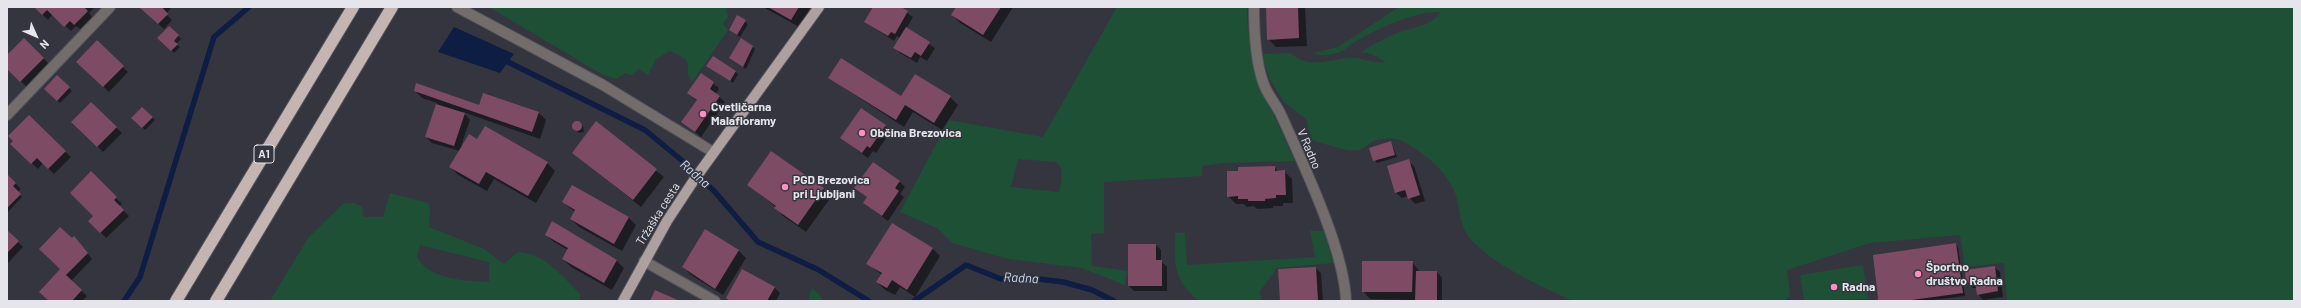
<!DOCTYPE html>
<html>
<head>
<meta charset="utf-8">
<style>
  body { margin:0 }
  #map { position:relative; width:2301px; height:308px; overflow:hidden; background:#35353f; font-family:Barlow,sans-serif }
  canvas { display:block }
  .frame { position:absolute; inset:0; border:8px solid #e5e5eb; pointer-events:none }
  .north { position:absolute; left:16px; top:16px; width:40px; height:40px; -webkit-text-stroke:3px #35353f; paint-order:stroke; rotate:135deg; font-size:11px; font-weight:700; line-height:16px; text-align:center; color:#e5e5eb }
  .north::after { content:''; display:block; margin:auto; width:14px; height:18px; background:#e5e5eb; clip-path:polygon(50% 0,100% 100%,50% 72%,0 100%) }
</style>
</head>
<body>
<div id="map">
<canvas width="2301" height="308"></canvas>
<div class="frame"></div>
<div class="north">N</div>
</div>
<script>
const ctx = document.querySelector('canvas').getContext('2d');
ctx.lineJoin = 'round';
function paint(path, color) {
  ctx.fillStyle = color;
  ctx.fill(path, 'evenodd');
}
function stroke(path, color, width, dash) {
  ctx.strokeStyle = color;
  ctx.lineWidth = width;
  ctx.lineCap = dash ? 'butt' : 'round';
  ctx.setLineDash(dash || []);
  ctx.stroke(path);
}
function drawText(font, color, halo, rows, align = 'center') {
  ctx.font = font + ' Barlow,sans-serif';
  ctx.lineWidth = 3;
  ctx.setLineDash([]);
  ctx.textBaseline = 'middle';
  ctx.strokeStyle = halo;
  ctx.fillStyle = color;
  for (const [text, x, y, turn = 0] of rows) {
    ctx.save();
    ctx.translate(x, y);
    ctx.rotate((+turn || 0) * Math.PI / 180);
    ctx.textAlign = isNaN(turn) ? turn : align;
    if (halo) ctx.strokeText(text, 0, 0);
    ctx.fillText(text, 0, 0);
    ctx.restore();
  }
}
paint(new Path2D(`
  M489,7H728L726,10L728,17L723,24L728,30L692,82C681,66 699,63 670,51L656,59L648,75L639,69L632,75L625,73L617,79L603,75Z
  M1117,7H1247C1246,63 1272,111 1295,161L1223,163L1202,166V176L1104,182V233L1091,234L1092,266L1127,271L1125,285L1082,268L1009,259L952,243L937,228L900,212L949,120L1043,137ZM1018,159L1056,162C1065,169 1061,182 1059,192L1011,187Z
  M1399,7H2294V301H2007L2004,263L1965,267L1960,235L1870,243L1787,270L1790,295L1785,301H1573C1542,287 1489,263 1468,236C1460,225 1460,208 1456,196C1448,172 1426,154 1404,142C1394,137 1382,138 1372,142C1368,144 1364,149 1359,150C1348,153 1323,143 1312,140L1306,119L1284,102L1270,80L1262,54L1290,53C1311,70 1326,59 1350,58C1365,57 1370,64 1386,62L1372,54L1361,52C1372,45 1390,35 1403,31C1416,27 1433,25 1440,12C1416,11 1381,27 1360,39C1353,42 1348,48 1342,51C1333,55 1321,57 1313,53L1338,47Z
  M390,193L428,203L430,209L429,227L484,249L504,264L518,252C546,254 561,275 580,294V301H270L308,238L344,203H355L362,207L363,217H383ZM420,245L489,262V282C466,281 430,280 417,257Z
  M1310,231H1324L1333,263L1277,268L1260,291L1261,301H1199C1173,280 1174,264 1175,233H1185L1187,265L1315,257Z
  M1863,265L1868,299L1804,301L1800,275Z
  M812,287L824,301H808Z`), '#1e5036');
paint(new Path2D(`
  M454,27L514,54L500,73L438,52Z`), '#0d1d44');
paint(new Path2D(`
  M35,7H95L89,13L92,17L80,29L76,26L71,31L53,14L48,20Z
  M140,7H172L166,14L172,20L164,29Z
  M763,7H811L799,27Z
  M874,7H899L913,17L906,29L935,48L927,61L920,57L917,63L900,53L895,47L900,38L897,36L894,41L865,22Z
  M957,7H1013L991,42L960,23L952,15Z
  M1267,7H1305L1307,46L1276,47L1268,39Z
  M738,17L748,24L740,37L730,30Z
  M169,27L181,39L176,44L180,47L174,53L159,38Z
  M24,39L49,64L27,87L7,68V56Z
  M97,41L128,72L109,92L78,62Z
  M752,47L755,49L746,69L730,58Z
  M710,68L736,72L738,74L733,83Z
  M701,74L719,88L716,94L725,102L701,137L683,122L697,101L688,93Z
  M57,76L72,91L60,103L45,89Z
  M829,78L902,97H950L958,105L942,130L913,112L904,127Z
  M415,91L479,106L538,112L546,120L540,139L463,112L470,120L461,146L478,140L547,163L555,171L536,203L494,179L487,191L458,175L451,167L460,151L432,143L426,137L437,103L422,98Z
  M91,103L122,133L103,152L73,122Z
  M142,108L155,120L145,130L133,118Z
  M861,109L891,131L876,153L873,151L868,158L841,138Z
  M29,117L71,157L54,174L43,163L38,169L11,144Z
  M575,122L583,126L584,132L579,133L573,127Z
  M596,123L664,177L641,207L573,153Z
  M1391,142L1397,157L1377,163L1371,149Z
  M1408,161L1414,166L1425,201L1415,204L1408,196L1402,198L1396,193Z
  M1274,167L1279,172L1284,171L1292,179L1293,203H1283V206H1273V208L1257,209L1254,206L1247,207L1244,204H1236L1228,196Z
  M91,173L122,204L119,206L129,216L106,238L90,221L94,216Z
  M7,175L21,189L17,192L22,197L7,213Z
  M900,182L905,187L900,194L904,197L888,221L864,203L868,198L856,188Z
  M748,185L823,189L831,197L806,232L783,216L776,207Z
  M563,202L628,217L636,225L622,251L579,227L571,219L575,212Z
  M7,231L23,247L7,264Z
  M546,235L616,260L624,268L612,290L571,267L563,259L568,250L554,242Z
  M72,239L79,243L92,259L71,281L87,296L82,301H50Z
  M1956,244L1958,247L1965,296L1925,301H1878Z
  M1156,245L1161,250V261L1167,267V291H1134L1129,286Z
  M932,248L940,256L915,297L900,287L895,295L885,290L877,282L882,275L868,264Z
  M739,251L746,258L723,295L691,275L683,267Z
  M1412,262L1420,272H1437L1442,278V301L1370,299L1363,291Z
  M1994,267L2000,272L2003,297L1983,300L1978,294L1977,288H1973L1967,283Z
  M1316,268L1321,273L1323,301H1281L1279,270Z
  M742,270L775,288L780,293L776,301H730L727,298Z`), '#0007');
stroke(new Path2D(`
  M508,62L645,130L685,163L715,192L758,242L817,269L869,301
  M124,301L140,277L214,37L249,7
  M914,301L966,265L1001,279L1030,278L1063,282L1092,290L1114,301`), '#0d1d44', 5.5);
paint(new Path2D(`
  M34,7H84L88,11L74,25L70,21L64,27L47,10L42,15Z
  M139,7H162L168,14L158,24Z
  M768,7H799L791,20Z
  M873,7H901L908,11L895,34L891,32L888,36L864,22Z
  M956,7H1001L983,35L951,15Z
  M1266,7H1298L1299,38L1267,40Z
  M737,15L746,20L737,35L729,30Z
  M169,26L179,35L174,41L178,44L171,51L157,38Z
  M906,27L930,42L921,56L915,52L911,58L893,48Z
  M24,38L44,58L20,82L7,69V55Z
  M741,38L753,46L743,67L729,58Z
  M97,40L124,66L103,87L76,62Z
  M713,56L736,71L730,81L706,66Z
  M841,58L901,96L915,74L951,96L934,123L905,105L896,120L828,78Z
  M701,73L714,82L710,89L720,96L695,132L681,122L697,100L687,93Z
  M57,75L70,87L57,101L44,89Z
  M416,83L479,105L483,93L539,112L532,132L414,91Z
  M91,102L117,127L97,147L71,122Z
  M436,104L465,113L454,146L425,137Z
  M142,107L153,117L142,128L131,118Z
  M861,108L886,125L870,148L867,146L862,153L840,138Z
  M29,115L66,151L48,169L37,158L31,164L10,144L13,141L8,136Z
  M572 126a5 5 0 1 1 10 0a5 5 0 1 1-10 0Z
  M596,121L657,169L633,200L572,153Z
  M485,126L548,162L528,196L486,172L479,184L449,167L469,134L477,139Z
  M1391,141L1395,155L1373,161L1369,148Z
  M771,151L824,188L798,225L774,208L776,206L747,185Z
  M1409,159L1420,195L1408,199L1405,190L1395,193L1387,166Z
  M873,162L900,181L895,188L899,191L882,216L863,203L867,197L854,188Z
  M1275,166V171L1285,170L1286,195H1276V198L1265,199V201H1248V199H1238V196L1227,197V171H1238V167Z
  M91,171L117,197L114,200L124,210L100,233L88,221L93,216L70,193Z
  M7,174L16,183L13,186L21,194L7,208Z
  M572,185L629,217L614,244L570,219L575,210L562,202Z
  M552,221L617,260L604,283L562,259L568,248L545,235Z
  M892,223L933,248L907,290L892,280L887,288L876,282L882,273L866,264Z
  M60,227L72,238L74,236L88,253L66,275L82,290L72,301H49L39,292L60,269L39,249Z
  M705,229L739,250L715,289L682,267Z
  M7,230L19,241L7,253Z
  M1956,243L1963,293L1904,301H1877L1878,298L1873,255Z
  M1128,244H1156V260H1162V286H1128Z
  M1362,261H1413L1412,292H1362Z
  M1995,266L1998,291L1977,295L1975,282L1966,283L1965,270Z
  M1316,267L1318,300L1280,301L1278,269Z
  M742,269L775,287L767,301H730L726,298Z
  M1416,271H1437V301H1415Z
  M655,290L680,301H650Z`), '#7e4b64');
const minor = new Path2D(`
  M457,7L603,85L713,152
  M1254,7C1254,32 1255,59 1263,82C1267,95 1277,105 1282,117C1304,166 1344,249 1346,301
  M7,115L110,7
  M644,261L715,301`);
const major = new Path2D(`
  M623,301L667,221L694,180L819,7`);
const highway = new Path2D(`
  M176,301L353,7
  M216,301L392,7`);
stroke(minor, '#51515b', 12);
stroke(major, '#51515b', 12);
stroke(highway, '#51515b', 14);
stroke(minor, '#726c6b', 10);
stroke(major, '#ada09e', 10);
stroke(highway, '#c4b5b2', 12);
for (const [x, y, r, color] of [
  [703,114,4,"#fc8fc1"],
  [862,133,4,"#fc8fc1"],
  [785,187,4,"#fc8fc1"],
  [1918,274,4,"#fc8fc1"],
  [1834,287,4,"#fc8fc1"]
]) {
  const dot = new Path2D();
  dot.arc(x, y, r, 0, 2 * Math.PI);
  ctx.fillStyle = color;
  ctx.fill(dot);
  stroke(dot, '#35353f', 1.5);
}
for (const [x, y, w] of [
  [264,154,20]
]) {
  const box = new Path2D();
  box.roundRect(x - w / 2, y - 9, w, 18, 3);
  ctx.fillStyle = '#35353f';
  ctx.fill(box);
  stroke(box, '#e5e5eb', 1);
}
drawText('bold 11px', '#e5e5eb', null, [
  ["A1",264,154]
]);
drawText('bold 12px', '#e5e5eb', '#35353f', [
  ["Cvetličarna",711,107],
  ["Malafloramy",711,121],
  ["Občina Brezovica",870,133],
  ["PGD Brezovica",793,180],
  ["pri Ljubljani",793,194],
  ["Športno",1926,267],
  ["društvo Radna",1926,281],
  ["Radna",1842,287]
], 'left');
drawText('12px', '#e5e5eb', '#35353f', [
  ["V Radno",1309,149,67],
  ["Tržaška cesta",658,214,-58]
]);
drawText('italic 13px', '#cad8f4', '#35353f', [
  ["Radna",695,174,41],
  ["Radna",1021,278,3]
]);
</script>
</body>
</html>
